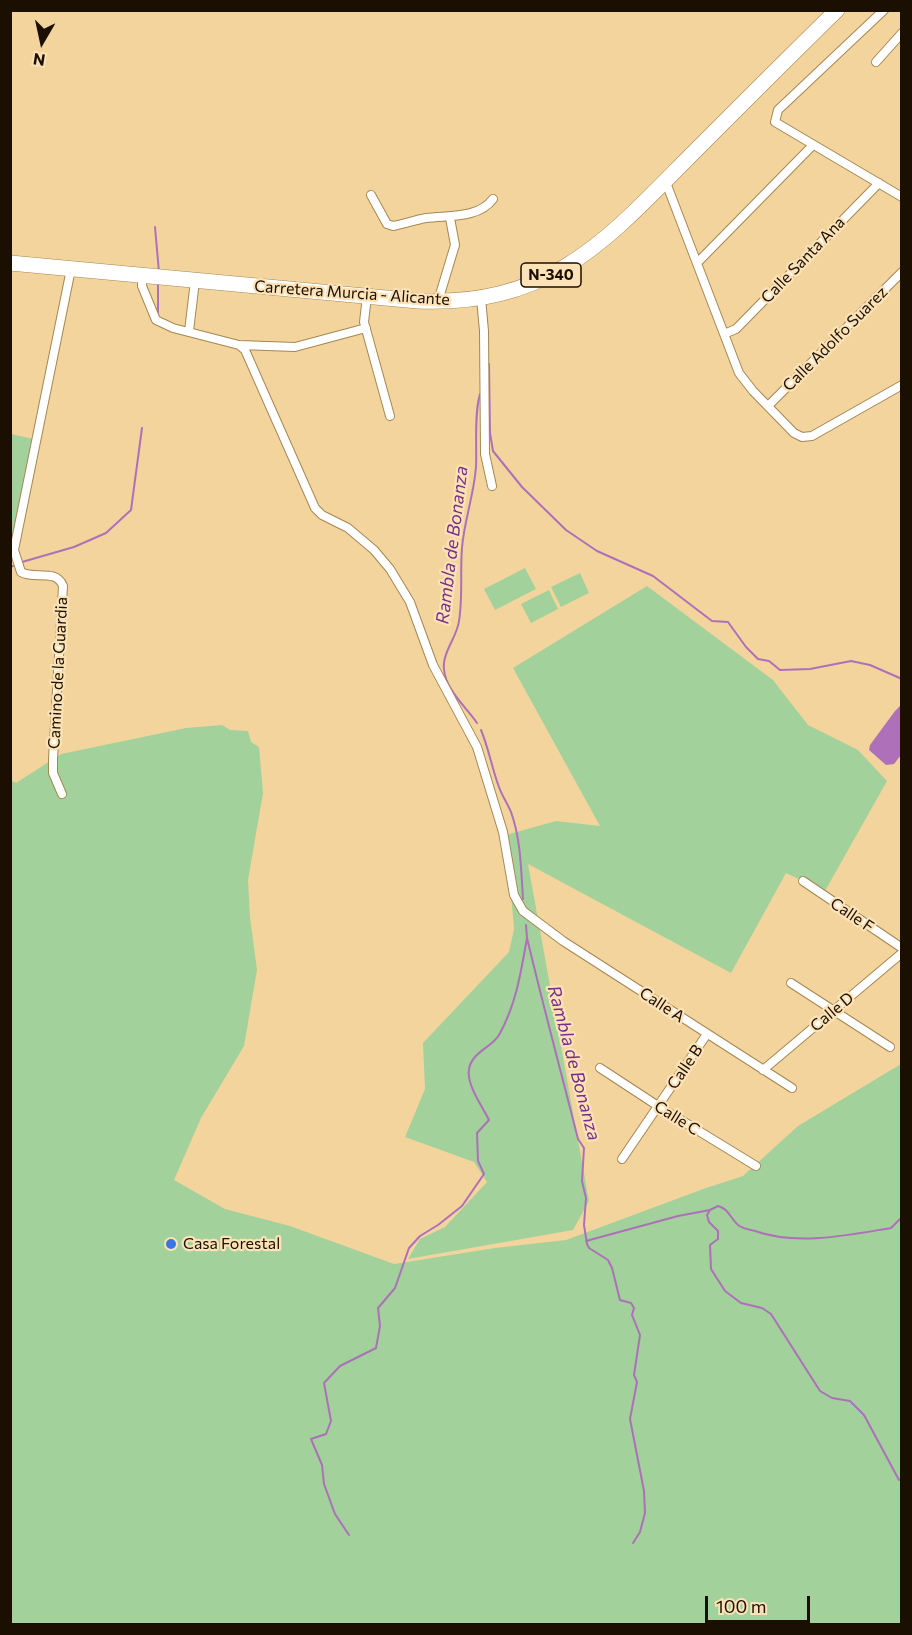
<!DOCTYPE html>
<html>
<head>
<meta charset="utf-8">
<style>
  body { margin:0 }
  #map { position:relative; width:912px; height:1635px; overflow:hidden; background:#f4d49d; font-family:Commissioner,sans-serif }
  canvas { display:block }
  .frame { position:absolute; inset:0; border:12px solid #1a0f00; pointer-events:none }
  .north { position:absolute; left:12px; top:12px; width:60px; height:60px; -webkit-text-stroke:4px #fce2b6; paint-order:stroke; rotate:189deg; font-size:16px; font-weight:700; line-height:24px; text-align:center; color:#1a0f00 }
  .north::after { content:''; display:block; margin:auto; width:21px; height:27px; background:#1a0f00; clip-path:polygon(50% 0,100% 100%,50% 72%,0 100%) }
  .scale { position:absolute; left:705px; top:1596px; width:105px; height:27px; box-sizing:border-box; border:3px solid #1a0f00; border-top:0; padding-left:8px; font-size:18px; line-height:21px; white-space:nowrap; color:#1a0f00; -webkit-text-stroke:4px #fce2b6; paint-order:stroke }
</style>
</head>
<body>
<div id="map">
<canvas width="912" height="1635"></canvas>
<div class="frame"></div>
<div class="north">N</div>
<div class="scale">100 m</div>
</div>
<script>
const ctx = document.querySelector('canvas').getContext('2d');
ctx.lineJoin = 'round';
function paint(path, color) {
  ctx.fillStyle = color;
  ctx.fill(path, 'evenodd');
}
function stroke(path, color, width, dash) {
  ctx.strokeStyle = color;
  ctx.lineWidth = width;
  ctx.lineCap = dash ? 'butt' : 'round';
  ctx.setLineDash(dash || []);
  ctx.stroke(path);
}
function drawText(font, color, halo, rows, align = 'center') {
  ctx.font = font + ' Commissioner,sans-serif';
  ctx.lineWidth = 4.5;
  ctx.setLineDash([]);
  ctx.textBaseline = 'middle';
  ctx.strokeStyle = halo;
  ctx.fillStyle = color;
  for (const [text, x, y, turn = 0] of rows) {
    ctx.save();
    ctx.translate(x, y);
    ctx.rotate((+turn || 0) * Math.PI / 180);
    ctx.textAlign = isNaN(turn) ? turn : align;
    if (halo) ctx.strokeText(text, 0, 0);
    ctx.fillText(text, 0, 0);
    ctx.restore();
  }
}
paint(new Path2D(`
  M11,434L38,440L11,558Z
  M525,568L536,589L495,610L484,589Z
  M580,573L589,593L561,607L551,587Z
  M647,586L773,680L808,725L858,750L887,781L825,891L786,873L731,973L528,864L589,1201L573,1230L408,1259L420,1239L445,1227L487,1182L474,1162L405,1137L425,1089L423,1043L509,952L514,929L506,835L556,821L600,826L513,668Z
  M549,590L558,609L531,623L521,604Z
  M222,725L230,730L248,731L251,742L259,747L263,793L248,880L250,917L257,970L244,1046L201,1118L174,1180L225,1209L290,1226L394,1264L495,1248L566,1240L706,1188L743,1176L798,1126L901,1064V1624H11L10,779L16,783L61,754L186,728Z`), '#a3d19b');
paint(new Path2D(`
  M901,705V755L894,764L886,765L869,750L870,745L895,711Z`), '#ad70b9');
stroke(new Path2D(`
  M155,227L159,272
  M158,314V283
  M489,364L490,433L493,451L522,487L566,530L597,551L653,576L712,621L728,622L746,647L758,659L769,661L780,670L810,669L851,661L870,665L902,679
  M22,562L74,547L106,533L131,510L142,428
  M10,567L13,566
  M477,723C466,707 445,689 444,669C442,653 457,637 459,621C463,597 460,572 462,548C464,521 474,495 476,467C477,446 474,414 480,394
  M481,730C489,749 492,769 499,787C502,796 508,804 511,812C521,840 521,870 523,899
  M526,925L527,938C543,1005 561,1072 578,1139L584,1148L582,1181L586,1198L584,1225L587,1244L589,1248L608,1260L612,1268L620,1300L631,1303L634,1308L632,1315L640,1335L634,1375L637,1382L630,1419L644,1491L645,1513L640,1532L633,1543
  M710,1210L707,1215L709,1222L718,1231V1239L710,1245L711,1269L725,1291L741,1303L762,1308L771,1314L820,1391L832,1398L850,1401L864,1415L899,1480
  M586,1241L678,1216L710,1210L718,1206C729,1209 730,1218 738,1225C742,1228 750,1230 755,1231C797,1246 848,1235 891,1228L902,1217
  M349,1535L335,1514L324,1484L322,1465L311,1439L326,1434L331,1421L324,1383L340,1366L376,1348L380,1326L378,1308L395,1288L409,1248L420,1236L438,1225L462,1206L484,1174L478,1161L477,1133L489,1120C482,1106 466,1084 469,1069C472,1052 491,1048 499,1035C516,1005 521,972 527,938`), '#ad70b9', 2);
const street = new Path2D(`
  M884,10L778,110L775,122L902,197
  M876,62L902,33
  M665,180L739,373L753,391L794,433L802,437L812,436L902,385
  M371,195L387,224L393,226C404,224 415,220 426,218C448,215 478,219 493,199
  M697,263L813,145
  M142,276V286L156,320L173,328L239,345L245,350L315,508L322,515L348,528L374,550L390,569L410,602L433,665L477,747L503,832L514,895L523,911L563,941L792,1088
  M367,296L364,322L390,416
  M481,298L484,331L485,454L492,486
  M438,301L455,245L450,218
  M189,331L195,281
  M724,334L736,329L879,183
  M239,345L295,347L366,328
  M768,406L902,272
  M62,794L53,773V759L63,586C56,568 34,580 21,572L14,550L71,269
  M803,881L902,948
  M791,983L890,1047
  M600,1068L658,1106L756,1166
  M763,1070L902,953
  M622,1159L707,1034`);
const highway = new Path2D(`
  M10,263L418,301C554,307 610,236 698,148C744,102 790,56 837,10`);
stroke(street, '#a58753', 10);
stroke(highway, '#a58753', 16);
stroke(street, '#fff', 8);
stroke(highway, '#fff', 15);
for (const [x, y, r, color] of [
  [171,1244,6,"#3776e4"]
]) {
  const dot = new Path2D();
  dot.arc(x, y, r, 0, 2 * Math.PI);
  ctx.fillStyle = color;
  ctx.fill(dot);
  stroke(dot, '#fce2b6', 2);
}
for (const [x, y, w] of [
  [551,275,60]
]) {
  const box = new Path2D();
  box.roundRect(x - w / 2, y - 12, w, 24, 4.5);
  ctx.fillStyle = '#fce2b6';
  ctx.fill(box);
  stroke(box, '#1a0f00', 1.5);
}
drawText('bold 15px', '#1a0f00', null, [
  ["N-340",551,275]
]);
drawText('16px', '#1a0f00', '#fce2b6', [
  ["Calle Santa Ana",803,260,-46],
  ["Carretera Murcia - Alicante",352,293,4],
  ["Calle Adolfo Suarez",835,339,-45],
  ["Camino de la Guardia",58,673,-87],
  ["Calle F",852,915,34],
  ["Calle A",662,1005,33],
  ["Calle D",832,1012,-40],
  ["Calle B",685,1067,-56],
  ["Calle C",677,1118,32]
]);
drawText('16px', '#1a0f00', '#fce2b6', [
  ["Casa Forestal",183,1244]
], 'left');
drawText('italic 18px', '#792f88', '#fce2b6', [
  ["Rambla de Bonanza",452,545,-83],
  ["Rambla de Bonanza",574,1063,75]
]);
</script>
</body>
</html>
